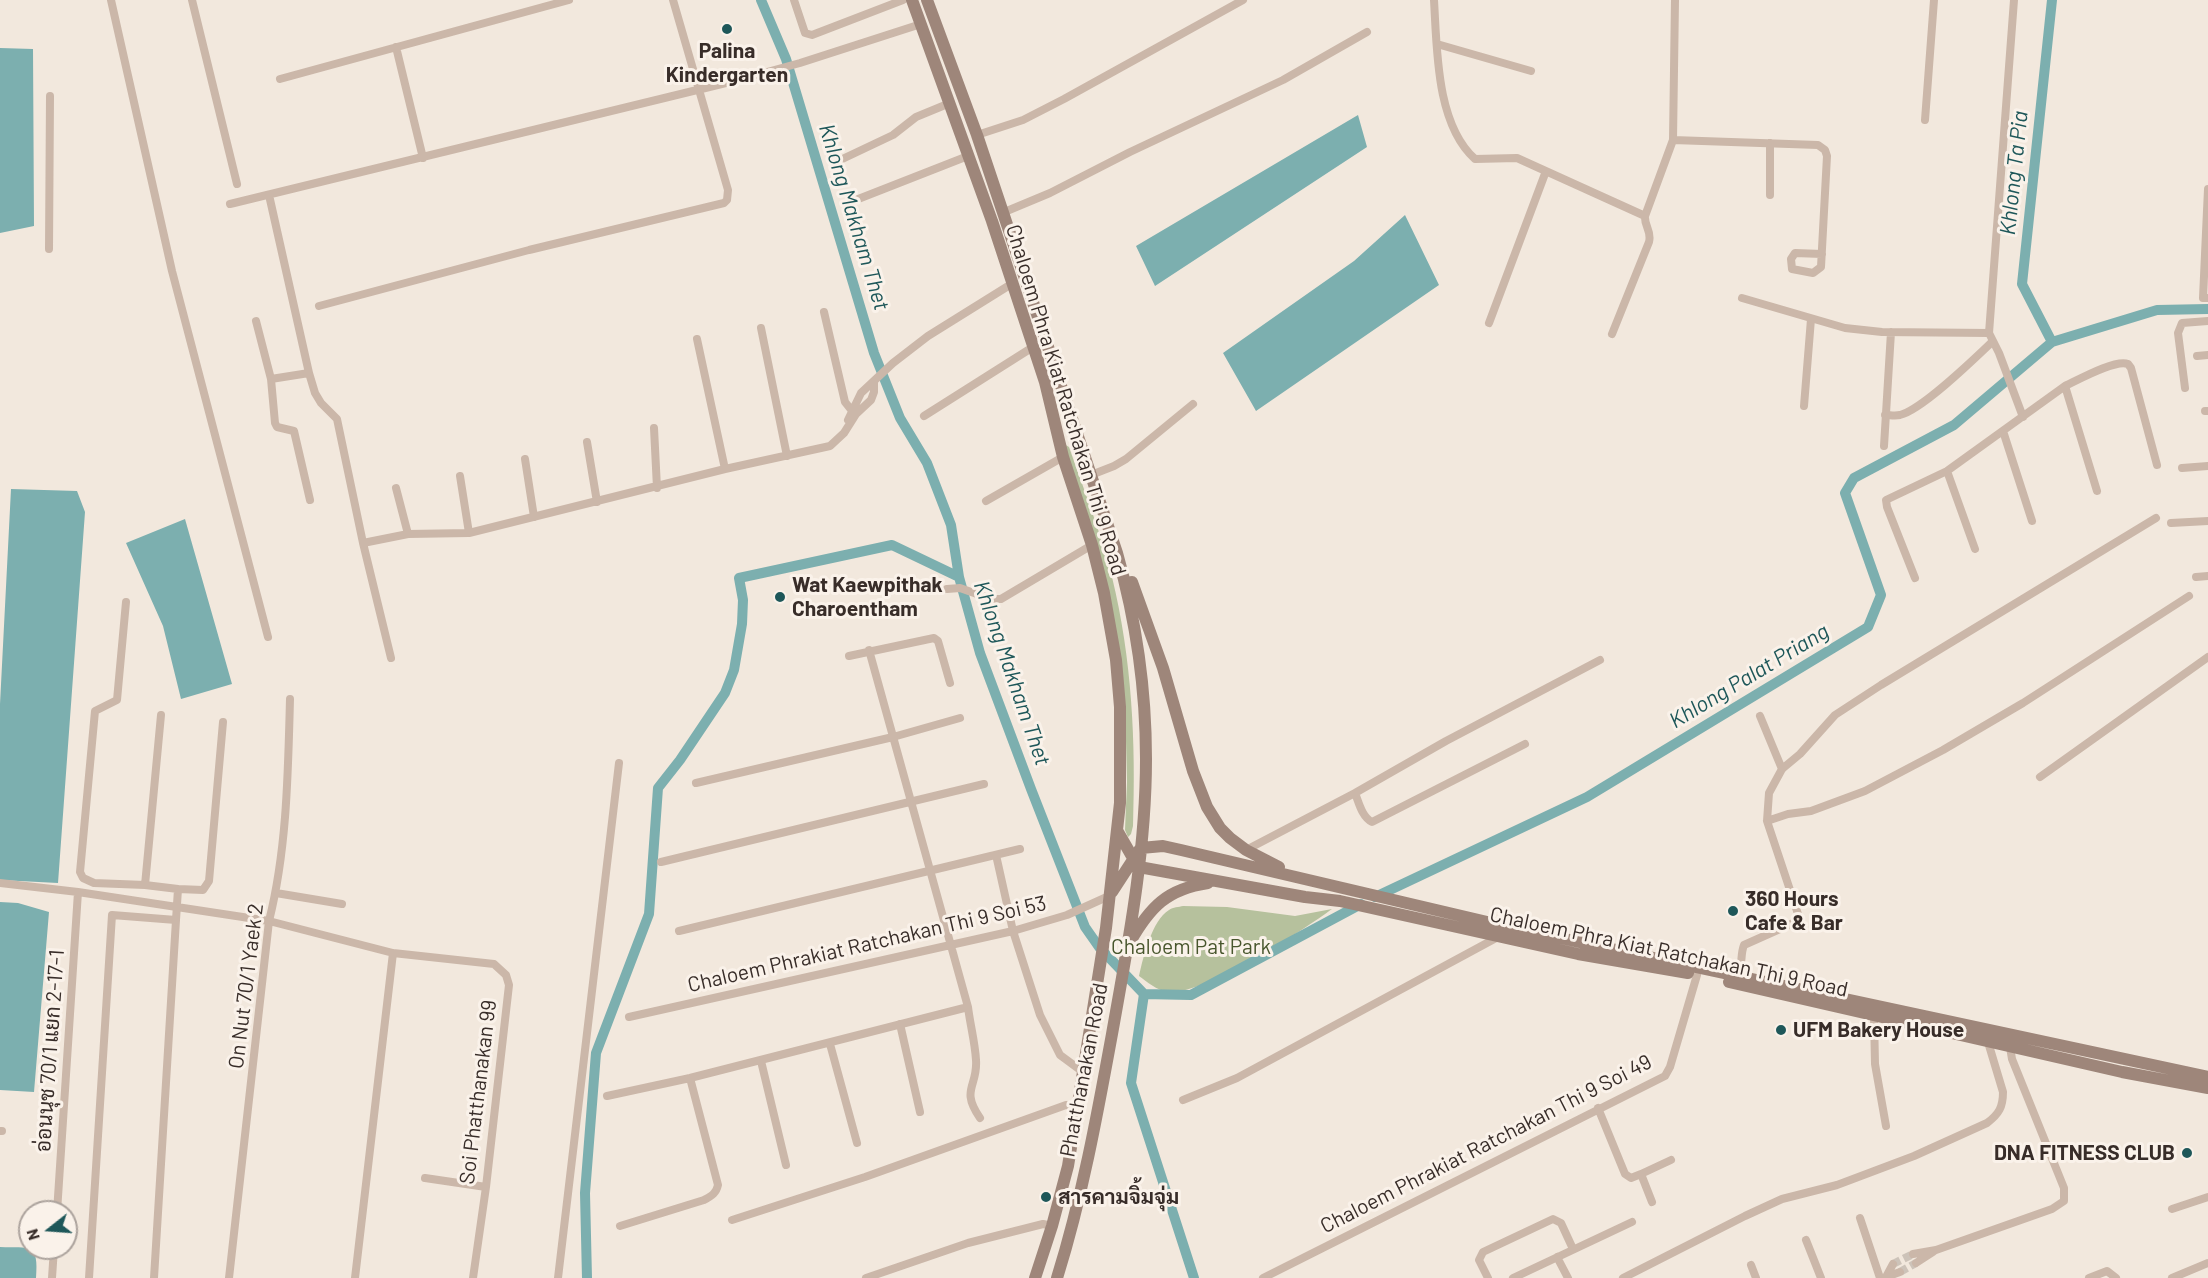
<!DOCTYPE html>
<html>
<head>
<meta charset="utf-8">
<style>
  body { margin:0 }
  #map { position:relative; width:2208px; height:1278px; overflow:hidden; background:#f2e8dd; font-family:Barlow,sans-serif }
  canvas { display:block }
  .north { position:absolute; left:18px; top:1200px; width:60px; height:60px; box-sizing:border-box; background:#faf2ea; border:2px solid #aca39d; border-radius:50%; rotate:253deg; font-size:16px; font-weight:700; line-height:24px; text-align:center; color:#382d29 }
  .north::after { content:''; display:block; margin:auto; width:21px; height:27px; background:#1e5759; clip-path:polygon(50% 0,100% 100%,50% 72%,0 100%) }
</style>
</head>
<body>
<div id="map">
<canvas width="2208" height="1278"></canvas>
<div class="north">N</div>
</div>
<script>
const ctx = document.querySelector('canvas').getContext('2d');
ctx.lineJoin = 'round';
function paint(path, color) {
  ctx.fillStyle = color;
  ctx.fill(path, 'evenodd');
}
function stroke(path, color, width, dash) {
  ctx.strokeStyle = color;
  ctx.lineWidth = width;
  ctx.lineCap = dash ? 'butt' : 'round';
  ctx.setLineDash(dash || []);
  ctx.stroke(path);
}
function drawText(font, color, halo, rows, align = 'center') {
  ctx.font = font + ' Barlow,Sarabun,sans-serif';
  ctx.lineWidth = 6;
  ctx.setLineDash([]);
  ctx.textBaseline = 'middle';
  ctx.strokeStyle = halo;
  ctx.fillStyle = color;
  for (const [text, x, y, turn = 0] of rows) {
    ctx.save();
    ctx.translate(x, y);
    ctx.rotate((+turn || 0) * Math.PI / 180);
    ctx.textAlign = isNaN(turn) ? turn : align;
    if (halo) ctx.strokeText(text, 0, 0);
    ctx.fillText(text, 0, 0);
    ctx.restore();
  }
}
paint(new Path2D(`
  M1064,444L1069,447C1084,490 1101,533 1112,577C1132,659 1136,742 1133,826L1131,834L1128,837L1125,830L1127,782L1125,701Z
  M1183,906L1227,907L1295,916L1332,909C1302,931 1201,997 1167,992C1157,990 1147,982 1139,976C1143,958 1152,920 1169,910C1173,907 1179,907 1183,906Z`), '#b6c19d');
paint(new Path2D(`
  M0,48L33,49L34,226L0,233Z
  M1358,115L1367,147L1155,286L1136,246Z
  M1405,215L1439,285L1256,411L1223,353L1354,261Z
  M11,489L77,491L85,512L58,883L0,880V704Z
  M185,519L232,684L181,699L163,626L126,543Z
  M0,902L18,903L49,912L34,1092L0,1090Z
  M0,1247C30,1248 39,1243 36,1278H0Z`), '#7cafaf');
stroke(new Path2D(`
  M761,0L786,59L874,353L900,418L927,463L951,525L959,577L980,653L1031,789L1085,927L1099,947L1144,994
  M2052,0L2022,284L2052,342
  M1375,897L1587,797L1868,627L1881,595L1845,493L1854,478L1954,425L2052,342L2157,310L2208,309
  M1144,994L1191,995L1361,904
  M1144,994L1131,1083L1194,1278
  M587,1278L585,1193L596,1053L649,914L658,788L680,760L725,693L734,670L742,624L743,600L739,578L892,545L959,577`), '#7cafaf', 10);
stroke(new Path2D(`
  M1893,1264L1913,1254
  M1900,1272L1916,1263`), '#cdc3b9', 8, [8, 4]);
stroke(new Path2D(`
  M111,0L172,271L268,637
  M192,0L237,184
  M794,0L805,33L812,35L903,0
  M1434,0C1437,49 1436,124 1475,159L1517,158L1645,216
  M2014,0L1989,333L1999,353L2023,417
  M1437,44L1531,71
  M396,47L423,158
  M280,79L569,0
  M1925,120L1934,0
  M977,135L1023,120L1064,99L1243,0
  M1673,140L1818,145L1825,150L1827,156L1821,267L1813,273L1792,269L1791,259L1795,253L1822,254
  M836,162L893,135L916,117L950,103
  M2208,189L2203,298H2208
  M269,195L309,373L315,393L321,403L337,419L363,543L391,658
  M1770,195V143
  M848,203L968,156
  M230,204L734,81L800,63L921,24
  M1002,213L1050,193L1130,152L1283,80L1367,32
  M49,249L50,96
  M1742,298L1845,328L1882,332L1989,333
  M319,306L529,250L724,203L727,200L728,190L673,0
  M824,312L845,402L853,412
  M256,321L271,379L275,423L277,427L294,431L310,500
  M1489,323L1546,171
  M761,328L787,456
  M1612,334L1649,242C1652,231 1644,226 1645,216L1673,140L1675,0
  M697,339L725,469
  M2197,356L2208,355
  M271,379L309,373
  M2065,386L2097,491
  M2185,388L2178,333L2182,323L2208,321
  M1804,406L1811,319
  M2205,411H2208
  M1885,415C1890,415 1895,416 1900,415C1923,409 1974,359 1993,341
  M924,416L1033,347
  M848,420L861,393L893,363L928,336L1013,283
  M654,428L657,488
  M2003,431L2032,521
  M587,442L597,502
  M1884,446L1891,332
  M525,459L534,517
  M2182,468L2208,466
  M1947,471L1975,549
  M1091,475L1114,466L1126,459L1193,404
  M460,476L469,533
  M396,488L408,534
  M986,501L1063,457
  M2171,523L2208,521
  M363,543L408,534L469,533L725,469L830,446L844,433L856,414L871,400L874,392V383
  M2196,577L2208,576
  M1915,578L1887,507L1886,500L1947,471L2065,386C2078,380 2115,359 2128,364L2131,368L2157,465
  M947,589L960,588L991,599H1001L1092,545
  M126,602L117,700L95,711L80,872L83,878L94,883L145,885L178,889L176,920
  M869,650L968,1007C970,1024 975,1042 976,1060C978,1087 960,1089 980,1118
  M849,656L934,638L938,641L950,683
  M1760,716L1782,769
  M2040,777L2208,657
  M696,783L893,737L960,718
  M1355,793C1359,803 1362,817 1372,822L1525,744
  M1767,821L1788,814L1811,811L1865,791L1943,750L2023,703L2189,596
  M1246,850L1355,793L1446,741L1600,660
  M996,855L1013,931L1040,1015L1060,1055L1083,1072
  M661,862L984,784
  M0,883L78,892L269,921L393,953L494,964L506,975L509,985L486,1187L473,1278
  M145,885L161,715
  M178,889L203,890L209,881L223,722
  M276,893L342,904
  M679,931L1020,849
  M1738,976C1743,964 1740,955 1744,945L1800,920L1767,821L1769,793L1782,769L1800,754L1835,715L1881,685L2156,518
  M1874,1016L1875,1064L1886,1126
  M629,1017L1013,931L1067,915L1109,896
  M900,1024L920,1112
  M830,1044L857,1143
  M761,1061L786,1165
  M607,1096L690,1078L968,1007
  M1183,1100L1237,1078L1498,937
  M1598,1108L1625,1174L1631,1178L1641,1174L1652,1202
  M0,1131H2
  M1641,1174L1671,1160
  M425,1178L486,1187
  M2172,1209L2208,1197
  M57,1212L78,892
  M1860,1218L1880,1278
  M732,1220L865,1177L1066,1105L1077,1106
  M620,1226L704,1200C711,1196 716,1194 718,1185L690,1078
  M1806,1240L1821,1278
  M1913,1254L1936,1250L2052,1209L2064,1201V1188L2012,1059L2010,1047
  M1557,1257L1568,1278
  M1916,1263L1933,1252
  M1751,1265L1756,1278
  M1886,1277L1893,1264
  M52,1278L54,1248
  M89,1278L112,915L176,920L154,1278
  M229,1278L269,921C287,849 288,773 290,699
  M355,1278L393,953
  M558,1278L619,763
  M866,1278L968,1243L1043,1224L1052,1226
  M1263,1278L1665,1076L1670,1067L1697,975
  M1488,1278L1479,1260L1483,1252L1553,1219L1561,1223L1573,1249
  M1513,1278L1632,1222
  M1623,1278L1745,1216L1782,1199L1837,1185L1914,1156L1987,1123C1999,1114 2003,1107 2003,1092L1988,1042
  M1883,1278L1900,1272
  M2089,1278L2107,1271L2116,1278
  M2172,1278L2208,1263`), '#cbb7a9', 8);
stroke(new Path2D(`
  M912,0L992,221L1045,382L1063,457L1092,545L1104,593L1116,660L1120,707V803L1106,928L1068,1166L1052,1226L1035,1278
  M927,0L977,135L1117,553C1136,620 1146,690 1146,759C1146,852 1128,944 1112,1034C1097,1116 1082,1198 1057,1278
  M1132,582L1163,668L1193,771L1207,807L1220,828L1230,838L1246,850L1279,867
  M1118,832L1137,865
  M1141,848L1163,846L1181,850L1500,925L2208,1077
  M1139,867L1305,897L1340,901L1578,954L1688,973
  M1112,892L1140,849
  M1130,942C1150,907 1167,889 1208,883
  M1729,982L2122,1072L2208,1088`), '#9e867a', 12);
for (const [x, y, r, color] of [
  [727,29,6,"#1e5759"],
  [780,597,6,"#1e5759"],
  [1733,911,6,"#1e5759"],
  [1781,1030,6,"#1e5759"],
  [2187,1153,6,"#1e5759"],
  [1046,1197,6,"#1e5759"]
]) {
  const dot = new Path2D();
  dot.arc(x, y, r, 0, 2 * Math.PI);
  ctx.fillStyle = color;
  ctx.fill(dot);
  stroke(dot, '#faf2ea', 2);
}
drawText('bold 21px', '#382d29', '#faf2ea', [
  ["Palina",727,51,"center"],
  ["Kindergarten",727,75,"center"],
  ["Wat Kaewpithak",792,585],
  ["Charoentham",792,609],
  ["360 Hours",1745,899],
  ["Cafe & Bar",1745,923],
  ["UFM Bakery House",1793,1030],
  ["DNA FITNESS CLUB",2175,1153,"right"],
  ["สารคามจิ้มจุ่ม",1058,1197]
], 'left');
drawText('21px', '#382d29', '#faf2ea', [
  ["Chaloem Phra Kiat Ratchakan Thi 9 Road",1066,400,73],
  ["Chaloem Phrakiat Ratchakan Thi 9 Soi 53",867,944,-13],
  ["Chaloem Phra Kiat Ratchakan Thi 9 Road",1669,952,12],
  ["On Nut 70/1 Yaek 2",246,986,-83],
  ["อ่อนนุช 70/1 แยก 2-17-1",50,1051,-86],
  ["Phatthanakan Road",1084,1070,-79],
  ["Soi Phatthanakan 99",478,1092,-83],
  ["Chaloem Phrakiat Ratchakan Thi 9 Soi 49",1486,1144,-27]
]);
drawText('21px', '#48562d', '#faf2ea', [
  ["Chaloem Pat Park",1191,947]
]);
drawText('italic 22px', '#1e5759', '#faf2ea', [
  ["Khlong Ta Pia",2014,173,-84],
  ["Khlong Makham Thet",854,217,73],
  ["Khlong Makham Thet",1012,673,71],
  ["Khlong Palat Priang",1749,676,-31]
]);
</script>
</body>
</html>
